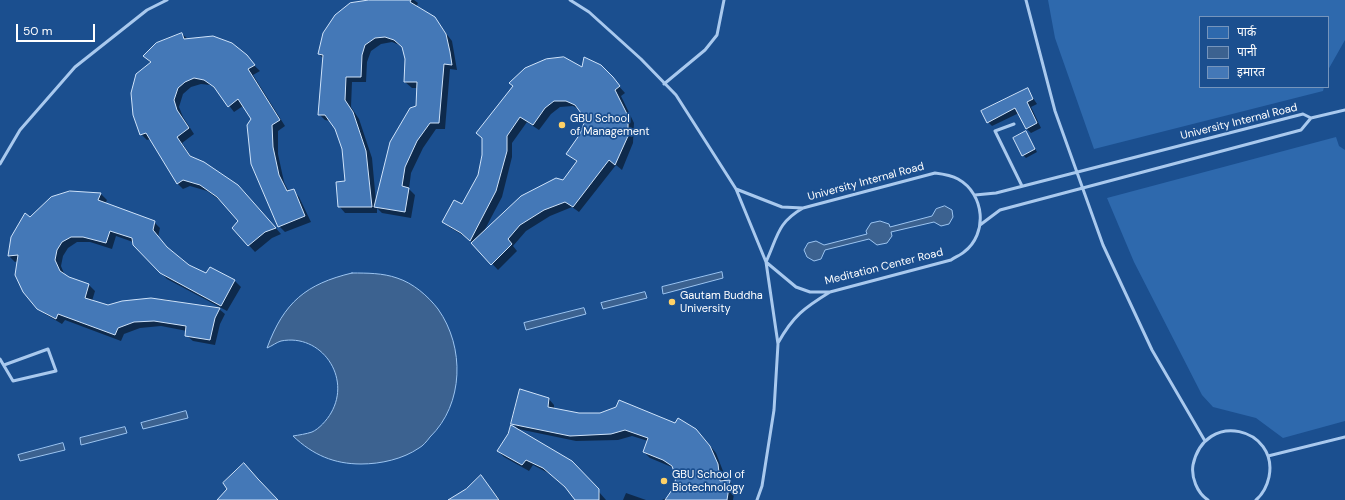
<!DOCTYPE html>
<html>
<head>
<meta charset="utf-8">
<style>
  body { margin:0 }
  #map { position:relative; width:1345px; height:500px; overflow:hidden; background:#1b4f8f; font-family:"DM Sans","Noto Sans Devanagari",sans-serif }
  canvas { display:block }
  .legend { position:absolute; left:1199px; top:16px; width:130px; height:72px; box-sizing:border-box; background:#1b4f8f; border:1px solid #7695bc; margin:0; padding:5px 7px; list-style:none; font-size:12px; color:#fff }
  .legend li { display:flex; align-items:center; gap:8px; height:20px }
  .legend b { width:20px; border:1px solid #7695bc }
  .scale { position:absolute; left:16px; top:24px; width:79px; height:18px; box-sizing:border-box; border:2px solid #fff; border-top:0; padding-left:5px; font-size:12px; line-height:14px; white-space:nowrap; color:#fff; -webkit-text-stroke:3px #1b4f8f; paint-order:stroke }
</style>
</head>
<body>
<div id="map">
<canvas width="1345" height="500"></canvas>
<ul class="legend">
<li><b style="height:11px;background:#2e69ad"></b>पार्क</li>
<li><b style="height:11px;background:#3c6290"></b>पानी</li>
<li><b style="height:11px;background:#4478b7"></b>इमारत</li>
</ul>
<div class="scale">50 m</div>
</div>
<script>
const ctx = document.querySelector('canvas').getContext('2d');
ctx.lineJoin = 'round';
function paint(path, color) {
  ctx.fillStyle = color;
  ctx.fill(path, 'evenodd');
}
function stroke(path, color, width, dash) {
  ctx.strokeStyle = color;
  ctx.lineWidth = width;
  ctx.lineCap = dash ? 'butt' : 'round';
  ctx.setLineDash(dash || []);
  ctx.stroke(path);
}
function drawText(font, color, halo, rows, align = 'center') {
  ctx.font = font + ' "DM Sans",sans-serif';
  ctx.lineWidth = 3.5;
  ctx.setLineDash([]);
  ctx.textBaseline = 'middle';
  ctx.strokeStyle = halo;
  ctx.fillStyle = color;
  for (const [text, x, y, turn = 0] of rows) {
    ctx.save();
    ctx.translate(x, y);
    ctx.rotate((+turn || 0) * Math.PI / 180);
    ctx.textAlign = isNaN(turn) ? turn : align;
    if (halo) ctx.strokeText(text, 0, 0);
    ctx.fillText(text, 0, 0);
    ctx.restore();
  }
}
paint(new Path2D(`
  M1048,0H1345V40L1328,70V17H1200V87H1324L1323,91L1094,149L1055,38Z
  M1336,137L1339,146L1345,150V421L1283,438L1256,418L1213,407L1202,395L1134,262L1107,198Z`), '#2e69ad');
const water = new Path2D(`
  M945,206L952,210L953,217L949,224L941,226L934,222L891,232L892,236L887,243L877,245L869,239L825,250L821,259L814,261L807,257L804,250L808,243L816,241L824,245L867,234L866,231L871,223L880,221L889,224L890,227L932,216L936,209Z
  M722,272L723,278L663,294L662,287Z
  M352,273C367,273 383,273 397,278C413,283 428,296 438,309C465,347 464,404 430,437C427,441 423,446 419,448C403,459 381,464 361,464C334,464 313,455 293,436C299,435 306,434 312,432C319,429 327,420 331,413C352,377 321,333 281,341C277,342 272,346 267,348C284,302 306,284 352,273Z
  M645,292L647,298L603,309L601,303Z
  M584,308L586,314L526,330L524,323Z
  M186,411L188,418L143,429L141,423Z
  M125,427L127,433L81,445L80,438Z
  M63,443L65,450L20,461L18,455Z`);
paint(water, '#3c6290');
stroke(water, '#9cc4f0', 1);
paint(new Path2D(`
  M370,0H414L418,3L416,7L434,18L452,41L457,70L450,69L445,129H436L423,148L411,173L409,189L415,195L411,218L382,213L377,208V213H345L339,206L346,182L343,148L336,129L330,121L325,120L319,114L324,59L319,54ZM392,42L402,46L406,58L405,82L412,88H418L417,106L376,202L372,158L359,119L351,107L352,82H366L367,62L371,51L381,44Z
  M182,34L188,39L232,44L260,71L253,75L285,126L278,131V154L284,182L289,192L293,190L299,197L311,222L285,232L279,226L252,119L243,106L234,112L217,90L211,85L201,84L191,87L183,94L179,107L183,117L194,134L182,143L192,158L244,192L281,234L272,238L255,252L233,228L239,221L222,202L207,191L190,186L183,189L177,183L151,139L147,140L141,134L151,63L144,56Z
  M583,68L607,73L625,93L621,96L634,123L633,143L622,170L616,165L579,212L572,207L550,216L526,231L513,246L517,251L498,270L469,239L449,227L443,221L463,205L478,176L483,155V139L477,133ZM573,106L580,110L585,123L581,135L567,154L577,162L564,181L483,233L502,197L512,157V143L527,122L539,130L551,114L560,107Z
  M1027,89L1037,104L1031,107L1041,128L1031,133L1026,128L1019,113L992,126L988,122Z
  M1026,133L1037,152L1026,158L1023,155Z
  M70,192L101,194L107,200L105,204L154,222L160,228L158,237L170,251L188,266L206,274L210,268L235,281L241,287L227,311L167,279L134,245L133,242L116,236L112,249L90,242H77L68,248L63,256L61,266L65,276L89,285L95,291L92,301L108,306L122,302L163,299L219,309L225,314L220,324L215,345L193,341L186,335L187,331L161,326L140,328L124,334L121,341L65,320L62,324L45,314L38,308L18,261L15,262L9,256L30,218Z
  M548,398L554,405V409L702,436L716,453L723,471L725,481H729L735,487L733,500H662L670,496L675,487L677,477L674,468L650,458L644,452L648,441L632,436L618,440L576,441L518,429L512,423Z
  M498,451L578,468L606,500H576L567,489L550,474L533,465L529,471L504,457Z
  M481,477L500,500H460L457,496Z
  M626,493L646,500H623Z`), '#0007');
const building = new Path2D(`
  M369,0H411L410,2L435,17L446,34L450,52L452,65L444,64L439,123H430L417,141L405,167L402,186L409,188L405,212L374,207L390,142L410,108L416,106L417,82H404L405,59L402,47L394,40L385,37L375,38L365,45L362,55L361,77H346L345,100L353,112L366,151L372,207H338L336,182L345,181L342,149L335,129L325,115H318L323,55L318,54L323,33L335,15L350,3Z
  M182,33L184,39L213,36L232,43L247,55L255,65L248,69L280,120L272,125L273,147L279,175L287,191L294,189L305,216L278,227L251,164L247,125L251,119L238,99L228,107L214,87L204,80L194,78L185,82L178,88L174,100L177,110L189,128L177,137L190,156L204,162L238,185L276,228L265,232L248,246L232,228L238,221L217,197L200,185L183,180L177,184L146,133L140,135L133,115L131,93L136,74L151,62L143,56L156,43Z
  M564,57L582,67L584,57L601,65L613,77L620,86L615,90L628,116V136L615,165L609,160L573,207L565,202L544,210L520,225L508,239L512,244L491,265L471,243L521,196L556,178L563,180L577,161L566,154L580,134L584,123L581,113L575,105L566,101H554L545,108L533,125L520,117L507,136V151L496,191L470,241L461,233L442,222L454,200L462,204L478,175L482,155V138L476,133L513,86L509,83L525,68L546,59Z
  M1028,88L1033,99L1027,102L1037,123L1026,129L1015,108L987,123L981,111Z
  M1026,131L1035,149L1022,156L1013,138Z
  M70,191L101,193L98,200L155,221L153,230L167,247L189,265L206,273L210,267L235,280L221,306L160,273L133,245L132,238L110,231L106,243L83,237H71L62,242L57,250L55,260L60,271L69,277L89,284L85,298L108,305L122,301L151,298L220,308L215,318L210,340L185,336L186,326L154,321L134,322L118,328L115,335L58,314L56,319L37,309L23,292L15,275L18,255L8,256L11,237L25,213L30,217L51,197Z
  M520,389L549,398L548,407L579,413H600L616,407L619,400L675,423L678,418L696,429L710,446L718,464L720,481L730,480L727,500H665L674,487L676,477L672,466L663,460L643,452L648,438L625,430L611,434L570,436L511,424Z
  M511,425L572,461L599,489V500H575L565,487L543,468L526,460L522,465L497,451L508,434Z
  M244,463L258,479L278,500H217L227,489L223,483Z
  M481,475L499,500H448L466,489Z`);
paint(building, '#4478b7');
stroke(building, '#cfe3fa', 1);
stroke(new Path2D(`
  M570,0L589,12L641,59L676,95L736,189L766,262L778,344L774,410L762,486L757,500
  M1026,0L1055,111L1103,245L1152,350L1205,441
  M664,84L705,50L717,35L724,0
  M1311,118L1345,110
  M1014,124L995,131L1022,186
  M0,164L20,130L75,67L147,10L167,0
  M935,173C943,174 951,175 958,179C985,194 988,234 964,252C961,255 955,257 951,260L830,292H810L796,287L766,262C778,236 777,223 803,208Z
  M736,189L782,207L803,208
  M975,195L996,193L1303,114L1311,118
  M980,225L1000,210L1301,130L1311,118
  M778,343C793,316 804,308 830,292
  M0,359L13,381L56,371L48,349L4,365
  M1268,456L1345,437
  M1208,500C1197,493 1191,477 1193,465C1205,409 1279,428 1269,477C1267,486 1263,494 1256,500`), '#a9c9ee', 3);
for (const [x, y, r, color] of [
  [562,125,4,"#ffd166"],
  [672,302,4,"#ffd166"],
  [664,481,4,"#ffd166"]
]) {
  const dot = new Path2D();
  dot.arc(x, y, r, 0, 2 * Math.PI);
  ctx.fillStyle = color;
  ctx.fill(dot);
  stroke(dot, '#1b4f8f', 1.5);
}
drawText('11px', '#fff', '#1b4f8f', [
  ["GBU School",570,119],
  ["of Management",570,132],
  ["Gautam Buddha",680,296],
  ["University",680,309],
  ["GBU School of",672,475],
  ["Biotechnology",672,488]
], 'left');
drawText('11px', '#fff', '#1b4f8f', [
  ["University Internal Road",1239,122,-14],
  ["University Internal Road",866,182,-15],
  ["Meditation Center Road",884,267,-14]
]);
</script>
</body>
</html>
